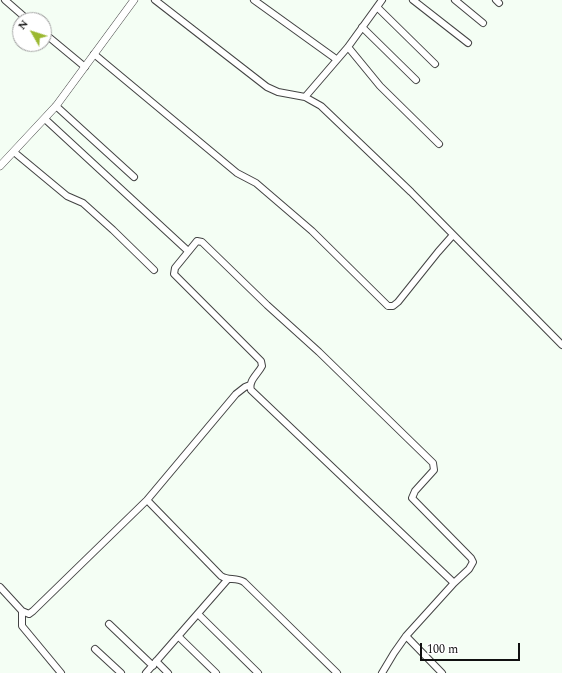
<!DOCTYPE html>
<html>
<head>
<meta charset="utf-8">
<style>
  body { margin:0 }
  #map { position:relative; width:562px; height:673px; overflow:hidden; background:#f4fef4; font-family:Spectral,serif }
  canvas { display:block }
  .north { position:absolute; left:12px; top:12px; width:40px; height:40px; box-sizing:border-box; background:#fff; border:1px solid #9f9f9f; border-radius:50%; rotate:309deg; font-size:11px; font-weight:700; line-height:16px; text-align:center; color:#101010 }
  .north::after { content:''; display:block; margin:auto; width:14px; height:18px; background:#9bb830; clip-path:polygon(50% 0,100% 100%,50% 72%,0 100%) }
  .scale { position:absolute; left:420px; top:643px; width:100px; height:18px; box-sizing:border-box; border:2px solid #101010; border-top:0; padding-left:5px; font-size:12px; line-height:14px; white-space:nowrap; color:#101010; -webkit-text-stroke:3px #fff; paint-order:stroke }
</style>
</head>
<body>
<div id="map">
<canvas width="562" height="673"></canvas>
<div class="north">N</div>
<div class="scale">100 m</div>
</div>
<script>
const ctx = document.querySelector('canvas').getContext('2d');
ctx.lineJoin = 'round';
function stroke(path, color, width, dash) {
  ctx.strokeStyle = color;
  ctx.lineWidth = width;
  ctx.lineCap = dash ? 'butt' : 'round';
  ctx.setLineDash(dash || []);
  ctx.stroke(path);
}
const minor = new Path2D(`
  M5,0L28,20
  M155,0L267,87L278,92L305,97L321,106L411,192L562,345
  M254,0L336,59
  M413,0L468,43
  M455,0L483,23
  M496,0L499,3
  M377,7L435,64
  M362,27L416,80
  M44,33L85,67
  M348,47L380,86L439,144
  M94,54L237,173L256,183L312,231L388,306H393L398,302L438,252L453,235
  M305,97L348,47L382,0
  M56,106L134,177
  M45,119L188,251
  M14,152L67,196L83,203L113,230L154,270
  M147,500L221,576C228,581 236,577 244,582L337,673
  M0,587L22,611L29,614L33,611L147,500L236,394L245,387L250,385
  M22,611V626L61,673
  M198,614L258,673
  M109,624L153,666
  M178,636L216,673
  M406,636L442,673
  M95,649L121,673
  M156,661L168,673
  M146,673L228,579
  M382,673L394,653L406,636L454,583L469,569L473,562L471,558L412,498L415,491L434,470L433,463L319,352L267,305L202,242L197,241L175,268L174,274L261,361L262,366C258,374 248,381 251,390L454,583`);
const tertiary = new Path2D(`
  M0,166L56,106L134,0`);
stroke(minor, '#434343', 8);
stroke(tertiary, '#434343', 8);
stroke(minor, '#fff', 6);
stroke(tertiary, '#fff', 7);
</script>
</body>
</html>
